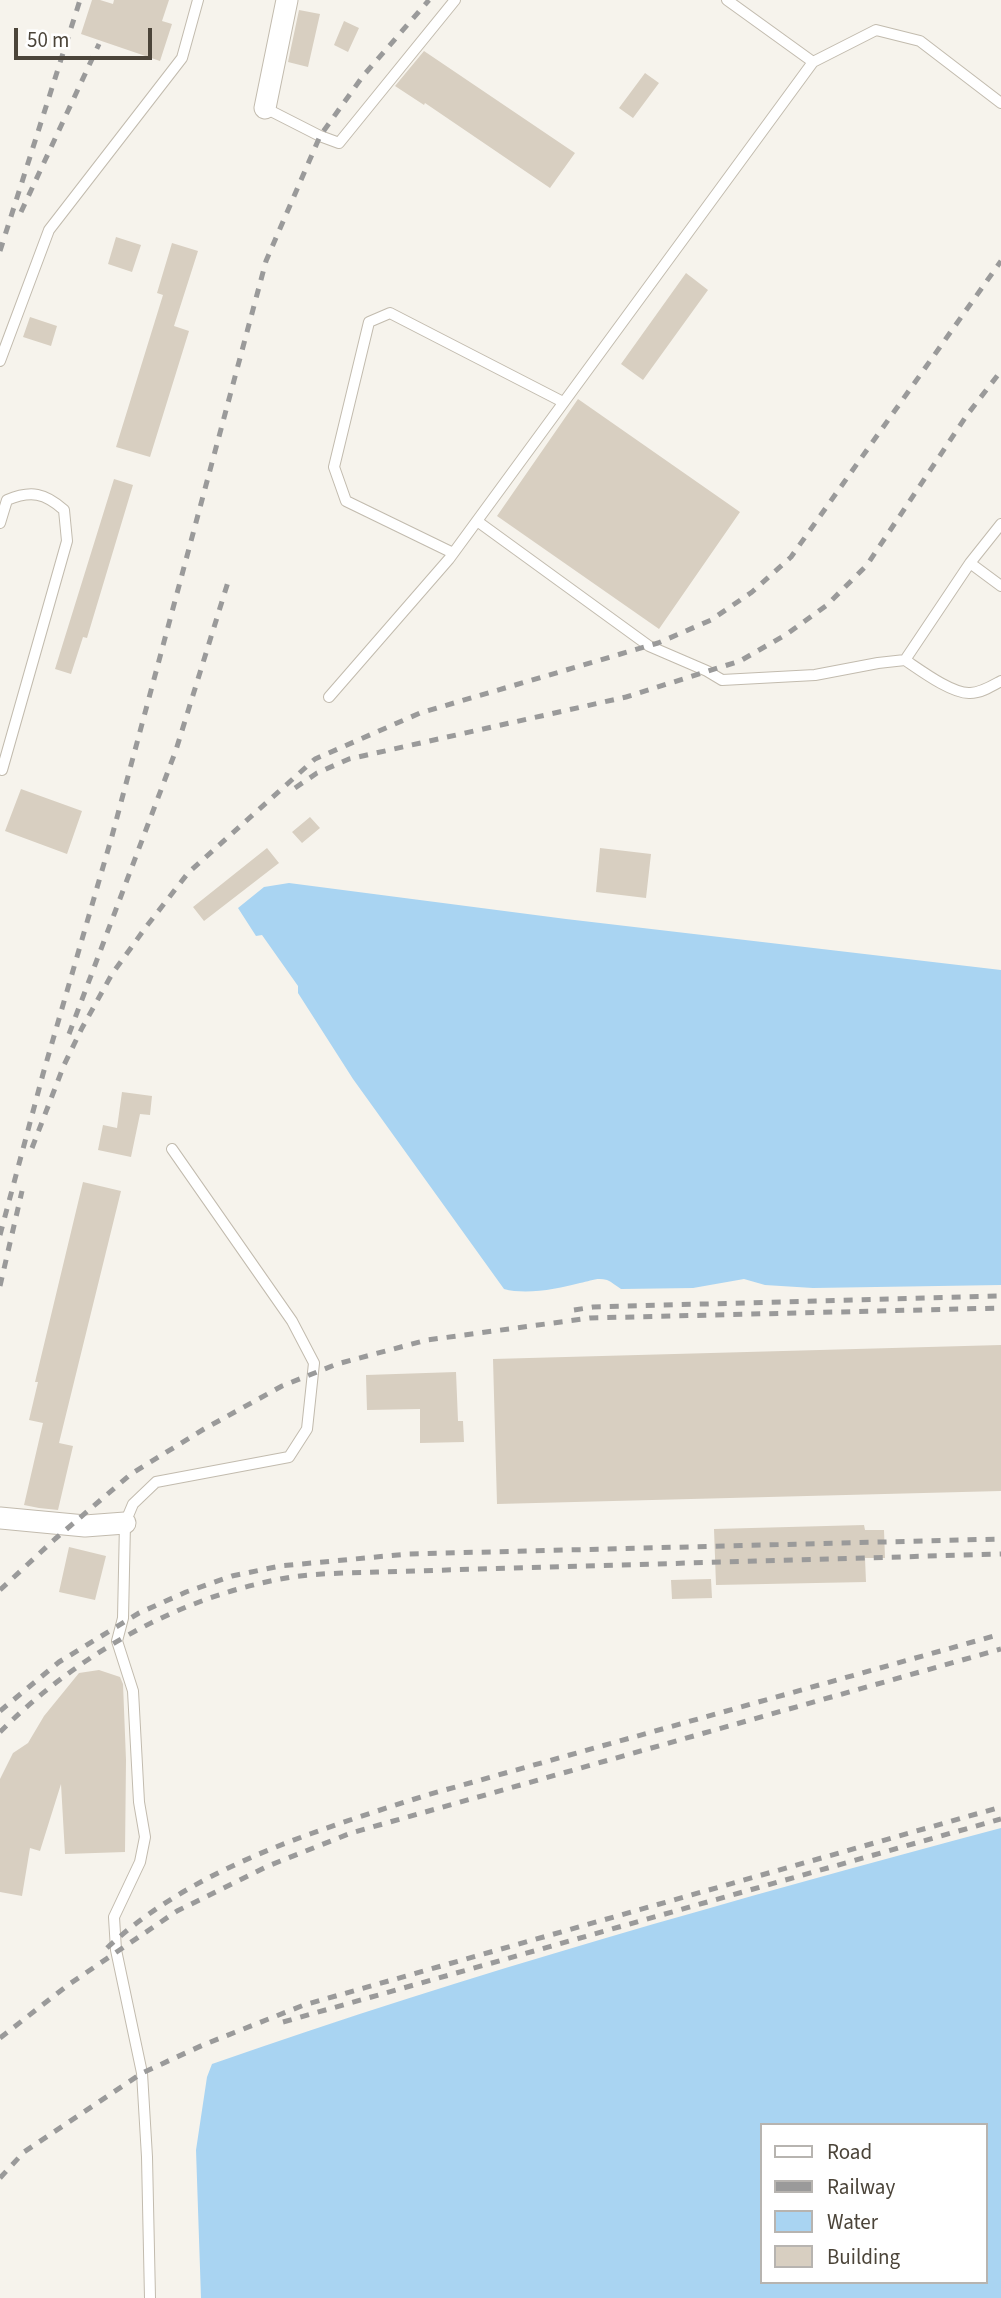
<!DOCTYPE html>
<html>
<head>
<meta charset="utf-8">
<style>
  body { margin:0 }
  #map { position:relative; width:1001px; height:2298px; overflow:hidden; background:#f6f3ec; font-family:"Source Sans 3",sans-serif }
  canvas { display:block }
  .legend { position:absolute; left:760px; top:2123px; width:228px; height:161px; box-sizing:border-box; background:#fff; border:2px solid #b7b4b0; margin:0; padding:9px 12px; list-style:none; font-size:21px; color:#4b4439 }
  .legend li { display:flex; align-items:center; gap:14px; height:35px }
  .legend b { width:35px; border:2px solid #b7b4b0 }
  .scale { position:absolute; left:14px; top:28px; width:138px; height:32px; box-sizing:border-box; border:4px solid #4b4439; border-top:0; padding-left:9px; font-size:21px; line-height:24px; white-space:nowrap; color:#4b4439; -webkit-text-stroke:5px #fff; paint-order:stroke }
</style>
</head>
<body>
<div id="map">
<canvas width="1001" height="2298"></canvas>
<ul class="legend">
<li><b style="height:9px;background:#fff"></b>Road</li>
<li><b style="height:9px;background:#9a9a9a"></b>Railway</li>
<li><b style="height:19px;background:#a9d4f2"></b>Water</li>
<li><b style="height:19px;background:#d8cfc1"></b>Building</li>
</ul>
<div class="scale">50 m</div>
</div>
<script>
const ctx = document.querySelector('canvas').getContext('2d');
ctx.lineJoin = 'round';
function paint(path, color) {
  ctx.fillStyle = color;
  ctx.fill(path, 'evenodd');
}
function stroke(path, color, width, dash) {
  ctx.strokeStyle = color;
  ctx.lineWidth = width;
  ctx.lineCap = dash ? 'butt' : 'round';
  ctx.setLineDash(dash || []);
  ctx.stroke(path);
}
paint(new Path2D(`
  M289,883L566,919L1001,970V1285L813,1288L765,1285L744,1279L693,1288L621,1289C616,1286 612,1282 607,1280C597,1277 590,1281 580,1283C558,1289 526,1295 504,1289L353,1079L298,993V986L262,935L256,936L238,908L264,887Z
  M1001,1828V2298H201L196,2150L207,2077L212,2064C471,1973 736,1899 1001,1828ZM761,2125H985V2282H761Z`), '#a9d4f2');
paint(new Path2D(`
  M92,0H100L113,4L114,0H169L162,21L172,24L160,61L81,34Z
  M299,10L320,14L308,67L288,62Z
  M344,21L359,28L348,52L334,45Z
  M424,51L575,153L550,188L425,103L424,105L395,86Z
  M645,73L659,83L633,118L619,108Z
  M116,237L141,245L132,272L108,264Z
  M172,243L198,251L174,326L189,331L150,457L116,447L163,295L157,293Z
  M686,273L708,290L643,380L621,364Z
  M30,317L57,326L51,346L23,337Z
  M578,399L740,512L659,629L497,516Z
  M114,479L133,485L87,638L83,637L71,674L55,669Z
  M21,789L82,811L67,854L5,831Z
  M310,817L320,828L302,843L292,832Z
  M267,848L279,863L204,921L193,907Z
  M600,848L651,854L646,898L596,892Z
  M122,1092L152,1096L150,1115L140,1114L131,1157L98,1150L103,1125L117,1128Z
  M83,1182L121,1191L59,1443L73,1446L58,1510L39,1508L24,1505L43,1423L29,1420L38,1382H35Z
  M1001,1345V1491L497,1504L493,1359Z
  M456,1372L458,1421H463L464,1442L420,1443V1409L367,1410L366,1375Z
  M864,1525L865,1530H884L885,1558H865L866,1582L716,1585L714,1529Z
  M69,1547L106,1556L95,1600L59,1592Z
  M711,1579L712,1598L672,1599L671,1580Z
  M99,1670L120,1677L123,1684L126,1760L125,1852L65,1854L61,1784L40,1851L30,1848L22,1896L0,1892V1779L13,1753L28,1743L44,1716L79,1673Z`), '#d8cfc1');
const service = new Path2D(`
  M813,62L876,30L920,41L1001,103
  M265,108L320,136L339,143L455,0
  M0,361L49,230L182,58L198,0
  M477,521L649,646L707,671L722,680L815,675L878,663L905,660L970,563L1001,524
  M0,523L7,500C31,490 45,493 64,510L67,541L2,770
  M453,553L346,501L334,467L369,322L390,313L563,402
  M970,563L1001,586
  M905,660C920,670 952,694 970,693C981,693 992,686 1001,681
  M329,697L449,559L813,62L727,0
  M150,2298L147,2157L142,2073L116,1950L114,1917L140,1862L145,1837L139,1802L133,1691L117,1641L123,1618L125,1523L133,1504L156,1482L289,1457L307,1429L314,1363L292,1321L172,1149`);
const minor = new Path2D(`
  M265,108L287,0
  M0,1518L85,1526L125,1523`);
stroke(service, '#c2bbae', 12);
stroke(minor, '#c2bbae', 23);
stroke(service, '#fff', 10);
stroke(minor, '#fff', 21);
stroke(new Path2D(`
  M21,212L99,44
  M0,251L80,0
  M295,788L317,773L349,759L626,697L740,661L787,634L827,605L867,565L967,415L1001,371
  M69,1034L176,750L228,582
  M32,1148L64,1065L82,1028L112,974L146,927L188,873L315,759L420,713L658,643L711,620L752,592L791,557L1001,261
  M0,1235L43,1074L112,836L266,261L320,136L363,76L429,0
  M0,1286L22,1191
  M574,1310L593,1307L1001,1296
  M0,1590L55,1539L131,1474L204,1429L282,1386L337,1364L427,1340L590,1318L1001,1308
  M0,1711L59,1662L139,1613L186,1592L232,1576L280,1566L408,1554L1001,1539
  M0,1732C78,1654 181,1595 292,1577C319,1573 349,1573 377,1572L1001,1554
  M107,1948C194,1867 315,1831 427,1795L1001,1634
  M283,2022L1001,1819
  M0,2038L68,1985L177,1911L268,1866L351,1833L1001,1649
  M0,2178L24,2152L142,2073L203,2045L304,2005L1001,1807`), '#9a9a9a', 5, [9, 9]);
</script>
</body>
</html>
